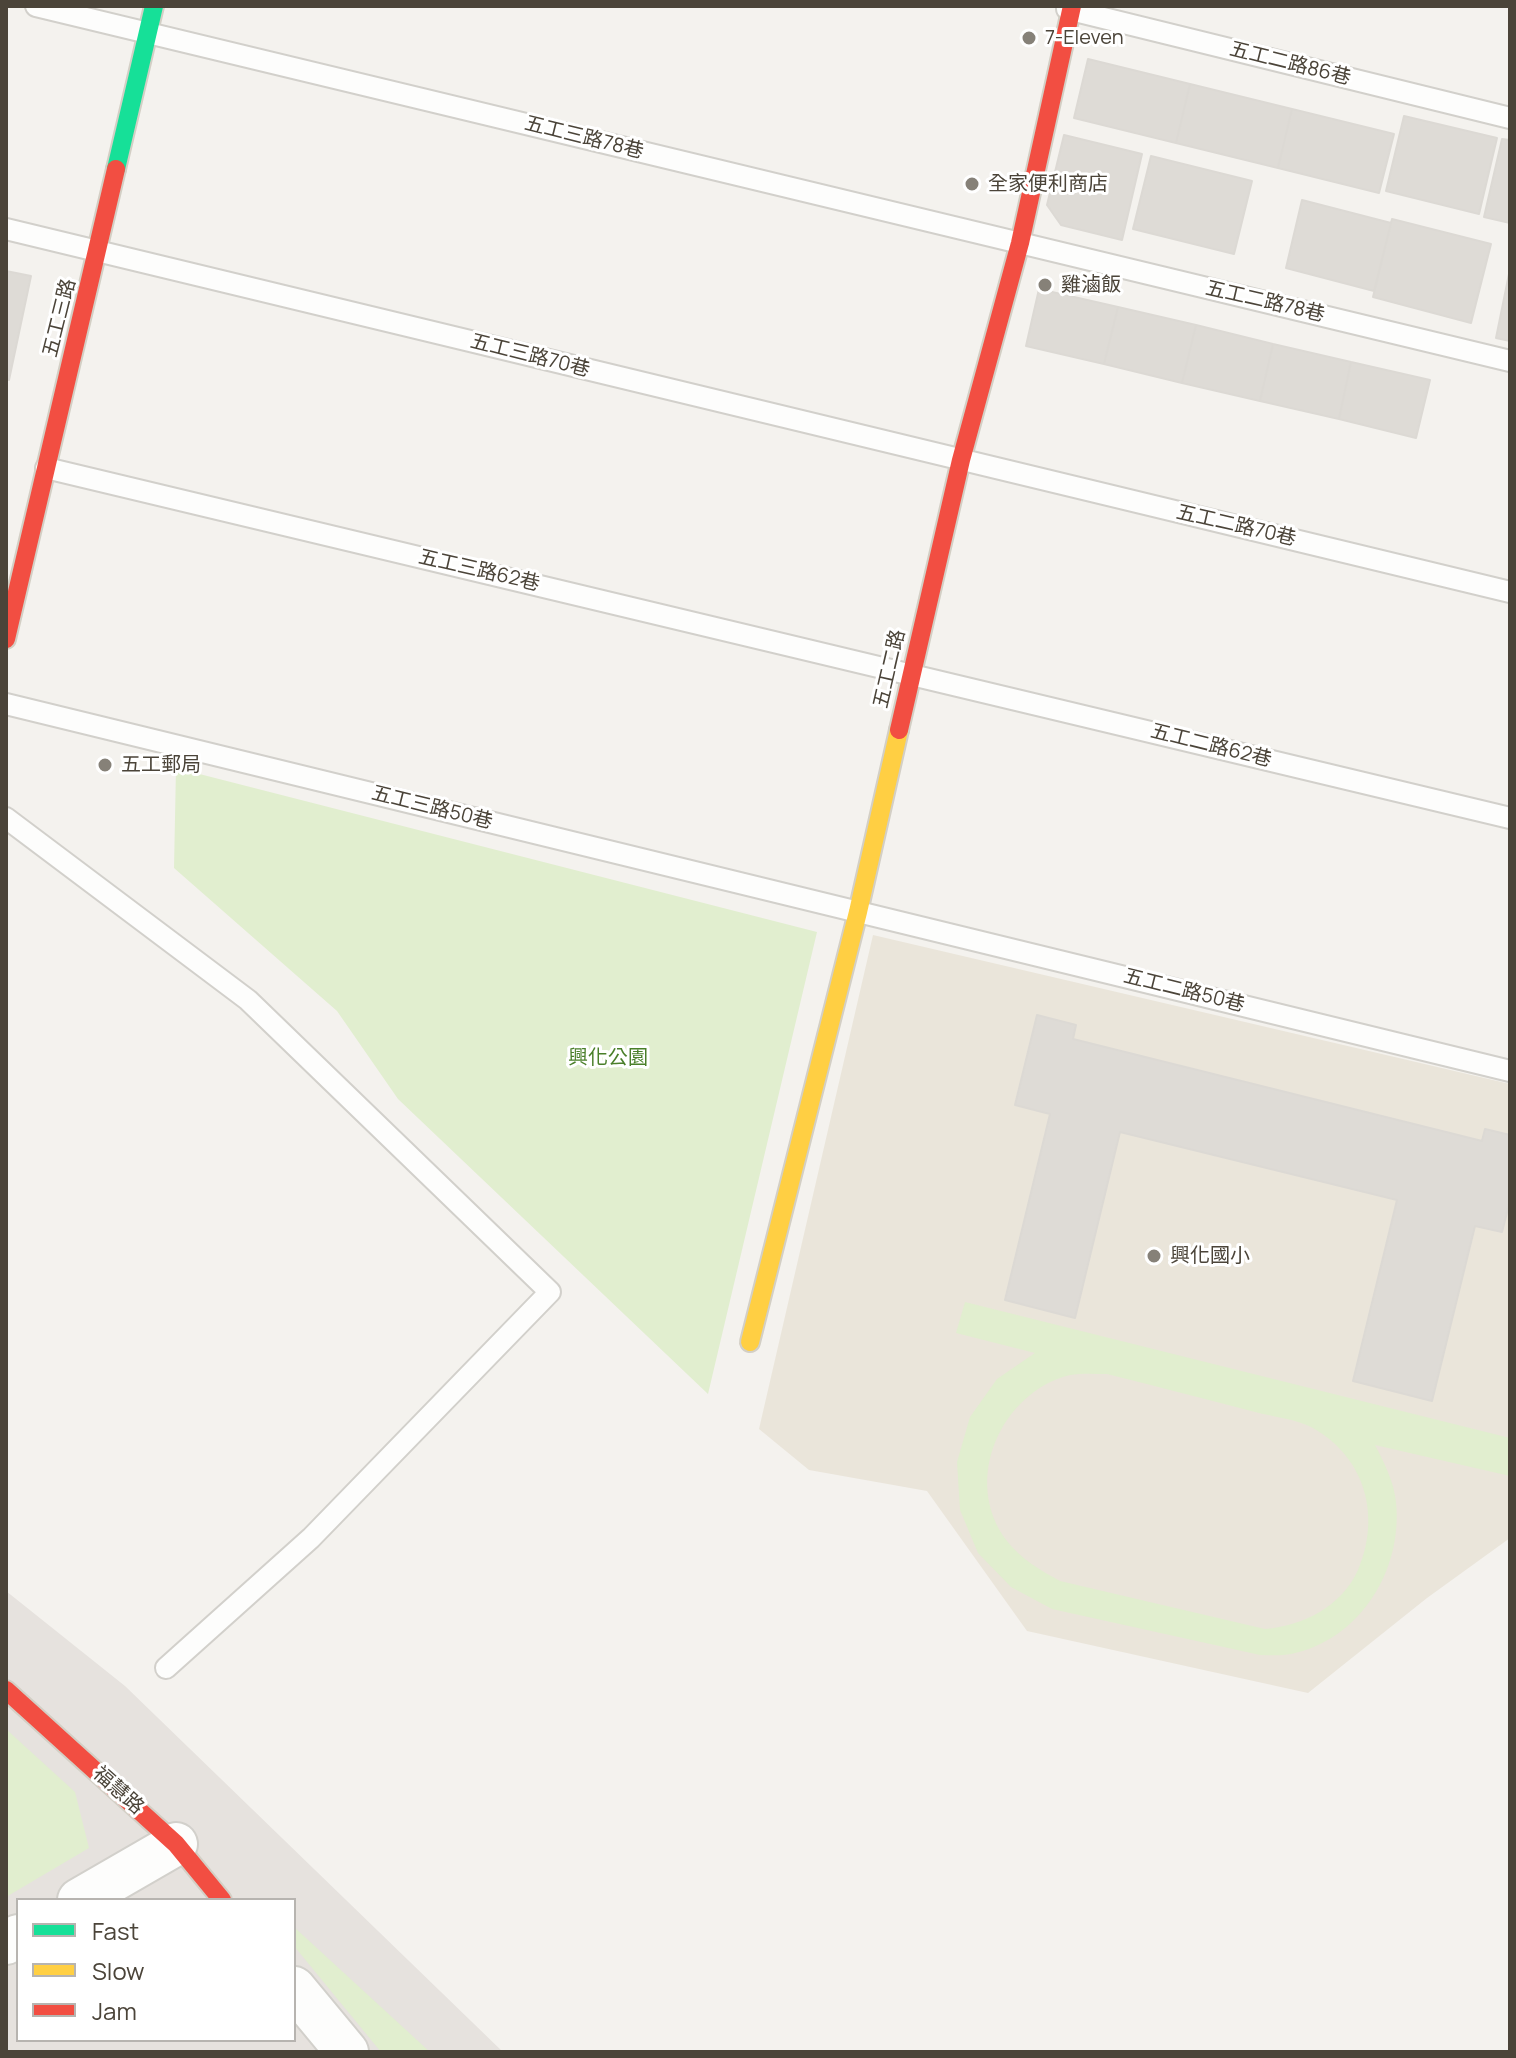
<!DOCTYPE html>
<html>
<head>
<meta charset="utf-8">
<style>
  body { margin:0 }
  #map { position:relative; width:1516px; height:2058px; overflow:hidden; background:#f4f2ee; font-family:Manrope,sans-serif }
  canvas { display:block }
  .frame { position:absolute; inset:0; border:8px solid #4b4439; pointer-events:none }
  .legend { position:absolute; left:16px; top:1898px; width:280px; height:144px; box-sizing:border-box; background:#fff; border:2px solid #b7b4b0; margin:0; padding:10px 14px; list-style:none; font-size:24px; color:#4b4439 }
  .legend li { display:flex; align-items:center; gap:16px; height:40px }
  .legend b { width:40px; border:2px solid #b7b4b0 }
</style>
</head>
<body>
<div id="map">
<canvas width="1516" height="2058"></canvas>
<div class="frame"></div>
<ul class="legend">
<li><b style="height:10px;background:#16e098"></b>Fast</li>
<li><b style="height:10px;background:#ffcf43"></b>Slow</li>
<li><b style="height:10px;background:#f24e42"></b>Jam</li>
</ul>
</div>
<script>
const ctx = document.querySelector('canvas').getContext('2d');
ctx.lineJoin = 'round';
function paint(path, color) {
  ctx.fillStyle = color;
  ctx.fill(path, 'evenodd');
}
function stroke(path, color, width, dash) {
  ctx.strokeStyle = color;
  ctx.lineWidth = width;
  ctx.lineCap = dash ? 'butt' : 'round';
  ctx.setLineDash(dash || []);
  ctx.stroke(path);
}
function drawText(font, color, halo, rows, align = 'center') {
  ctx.font = font + ' Manrope,"Noto Sans TC",sans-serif';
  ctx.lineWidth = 6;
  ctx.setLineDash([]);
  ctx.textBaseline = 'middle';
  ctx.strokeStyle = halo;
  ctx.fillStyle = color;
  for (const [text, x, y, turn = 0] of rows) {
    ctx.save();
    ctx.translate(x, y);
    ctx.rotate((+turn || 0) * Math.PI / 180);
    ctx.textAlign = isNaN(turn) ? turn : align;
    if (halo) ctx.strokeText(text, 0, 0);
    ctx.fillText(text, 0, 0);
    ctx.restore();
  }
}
paint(new Path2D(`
  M6,1591L125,1686L503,2052H6ZM18,1900H294V2040H18Z`), '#e6e2de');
paint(new Path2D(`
  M873,935L1510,1084V1538L1427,1598L1308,1693L1027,1631L927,1491L809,1470L759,1429Z`), '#eae5da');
paint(new Path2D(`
  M176,768L817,932L708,1394L398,1099L337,1011L174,868Z
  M965,1302L1510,1438V1476L1375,1445C1384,1462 1394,1482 1396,1502C1403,1570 1360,1640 1291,1654C1281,1656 1270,1655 1260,1655L1052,1609L1011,1587L978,1553L960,1510L957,1462L970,1417L997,1379L1035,1353L956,1333ZM1107,1374C1156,1386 1205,1399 1255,1412C1273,1417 1297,1419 1313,1428C1366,1458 1381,1517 1358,1570C1342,1606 1303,1626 1265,1629L1060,1581C1040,1570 1021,1559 1007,1541C961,1481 1001,1392 1070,1375C1082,1373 1095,1374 1107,1374Z
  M6,1729L75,1792L89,1848L6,1897Z
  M294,1927L430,2052H381L294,1946Z`), '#e1eecf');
const building = new Path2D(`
  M1088,59L1190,84L1176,143L1074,118Z
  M1190,84L1292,109L1278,168L1176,143Z
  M1292,109L1394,134L1379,193L1278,168Z
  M1404,116L1497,138L1479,214L1386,191Z
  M1064,135L1142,154L1122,240L1061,225L1047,205Z
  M1502,139L1510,140V223L1484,217Z
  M1151,156L1252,181L1234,254L1133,229Z
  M1302,200L1391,223L1374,291L1286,268Z
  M1392,219L1491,244L1471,323L1373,297Z
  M1510,269V341L1496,338Z
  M6,271L31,276L9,380L6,379Z
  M1039,289L1118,307L1104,364L1026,346Z
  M1118,307L1196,325L1182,383L1104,364Z
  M1196,325L1273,344L1260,401L1182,383Z
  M1273,344L1351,362L1339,419L1260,401Z
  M1351,362L1430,380L1416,438L1339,419Z
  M1037,1015L1076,1025L1073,1039L1482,1141L1485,1129L1510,1135V1201L1502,1232L1475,1226L1432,1401L1353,1381L1397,1200L1120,1132L1075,1318L1005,1300L1050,1114L1015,1105Z`);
paint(building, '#dedbd6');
stroke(building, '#dcd9d4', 2);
const lane = new Path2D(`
  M36,6L1510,361
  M1067,9L1510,118
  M6,229L1510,592
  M46,468L1510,818
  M6,704L1510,1071
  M6,818L248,1000L550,1292L311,1538L166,1668`);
const street = new Path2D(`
  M79,1900L176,1844
  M6,1943L18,1936
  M294,1988L347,2052`);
const fast = new Path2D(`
  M116,169L154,6`);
const slow = new Path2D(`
  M750,1342L858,912L899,730`);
const jam = new Path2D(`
  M6,639L116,169
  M899,730L961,460L1020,243L1072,6
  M6,1690L176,1844L222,1900`);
stroke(lane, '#d2d0cb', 24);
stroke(street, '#d2d0cb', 46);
stroke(fast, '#d3cfc5', 22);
stroke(slow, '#d3cfc5', 22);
stroke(jam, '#d3cfc5', 22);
stroke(lane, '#fdfdfc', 20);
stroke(street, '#fdfdfc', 42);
stroke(fast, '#16e098', 18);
stroke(slow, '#ffcf43', 18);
stroke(jam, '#f24e42', 18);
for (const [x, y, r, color] of [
  [1029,38,8,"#868178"],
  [972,184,8,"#868178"],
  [1045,285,8,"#868178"],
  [105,765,8,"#868178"],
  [1154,1256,8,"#868178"]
]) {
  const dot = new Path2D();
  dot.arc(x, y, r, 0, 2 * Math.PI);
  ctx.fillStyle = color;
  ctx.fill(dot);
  stroke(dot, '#fff', 3);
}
drawText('20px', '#4b4439', '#fff', [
  ["7-Eleven",1045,38],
  ["全家便利商店",988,184],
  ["雞滷飯",1061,285],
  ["五工郵局",121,765],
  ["興化國小",1170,1256]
], 'left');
drawText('20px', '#4b4439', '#fff', [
  ["五工二路86巷",1290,64,14],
  ["五工三路78巷",584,138,14],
  ["五工二路78巷",1265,302,13],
  ["五工三路",60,318,-76],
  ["五工三路70巷",530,356,14],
  ["五工二路70巷",1236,526,13],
  ["五工三路62巷",479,571,13],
  ["五工二路",890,669,-77],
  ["五工二路62巷",1211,746,14],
  ["五工三路50巷",432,808,14],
  ["五工二路50巷",1184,991,14],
  ["福慧路",118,1791,42]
]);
drawText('20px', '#4a7f2a', '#fff', [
  ["興化公園",608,1058]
]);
</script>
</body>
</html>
